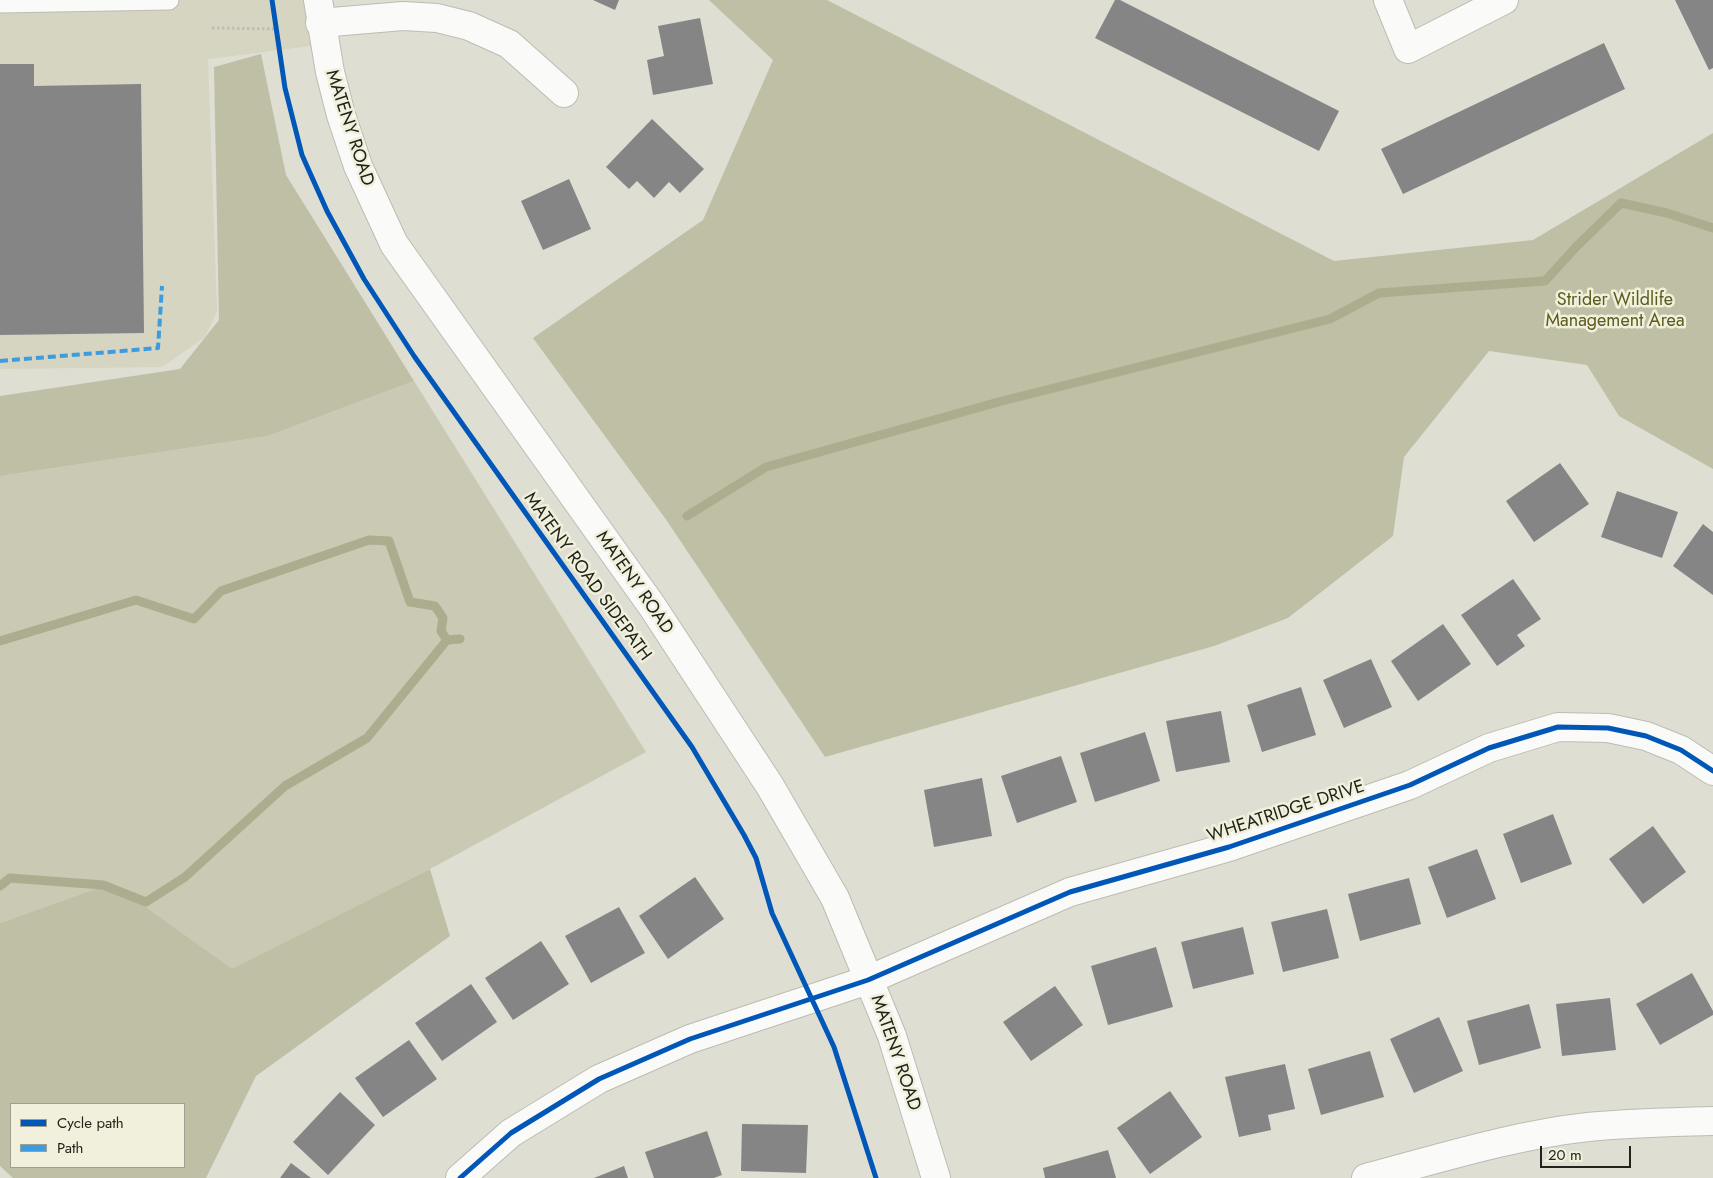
<!DOCTYPE html>
<html>
<head>
<meta charset="utf-8">
<style>
  body { margin:0 }
  #map { position:relative; width:1713px; height:1178px; overflow:hidden; background:#deded3; font-family:Jost,sans-serif }
  canvas { display:block }
  .legend { position:absolute; left:10px; top:1103px; width:175px; height:65px; box-sizing:border-box; background:#f0f0dc; border:1px solid #9e9e8f; margin:0; padding:6px 9px; list-style:none; font-size:15px; color:#23231b }
  .legend li { display:flex; align-items:center; gap:10px; height:25px }
  .legend b { width:25px; border:1px solid #9e9e8f }
  .scale { position:absolute; left:1540px; top:1146px; width:91px; height:22px; box-sizing:border-box; border:2px solid #23231b; border-top:0; padding-left:6px; font-size:15px; line-height:18px; white-space:nowrap; color:#23231b; -webkit-text-stroke:4px #f0f0dc; paint-order:stroke }
</style>
</head>
<body>
<div id="map">
<canvas width="1713" height="1178"></canvas>
<ul class="legend">
<li><b style="height:6px;background:#0057b8"></b>Cycle path</li>
<li><b style="height:6px;background:#3c9cdf"></b>Path</li>
</ul>
<div class="scale">20 m</div>
</div>
<script>
const ctx = document.querySelector('canvas').getContext('2d');
ctx.lineJoin = 'round';
function paint(path, color) {
  ctx.fillStyle = color;
  ctx.fill(path, 'evenodd');
}
function stroke(path, color, width, dash) {
  ctx.strokeStyle = color;
  ctx.lineWidth = width;
  ctx.lineCap = dash ? 'butt' : 'round';
  ctx.setLineDash(dash || []);
  ctx.stroke(path);
}
function drawText(font, color, halo, rows, align = 'center') {
  ctx.font = font + ' Jost,sans-serif';
  ctx.lineWidth = 5;
  ctx.setLineDash([]);
  ctx.textBaseline = 'middle';
  ctx.strokeStyle = halo;
  ctx.fillStyle = color;
  for (const [text, x, y, turn = 0] of rows) {
    ctx.save();
    ctx.translate(x, y);
    ctx.rotate((+turn || 0) * Math.PI / 180);
    ctx.textAlign = isNaN(turn) ? turn : align;
    if (halo) ctx.strokeText(text, 0, 0);
    ctx.fillText(text, 0, 0);
    ctx.restore();
  }
}
paint(new Path2D(`
  M0,0H303L311,46L208,59L217,311L205,337L162,367L0,369Z`), '#d5d5c1');
paint(new Path2D(`
  M414,381L646,752L430,869L232,970L112,883L0,923V476L268,436Z`), '#cac9b3');
paint(new Path2D(`
  M709,0H827L1334,261L1533,240L1713,133V469L1619,416L1587,365L1489,351L1404,457L1393,536L1288,618L1214,646L825,757L665,518L533,338L703,220L773,60Z
  M261,54L286,175L414,381L268,436L0,476V396L180,369L219,320L214,67Z
  M430,869L450,936L256,1076L206,1178H13L0,1166V923L112,883L232,969ZM11,1104H184V1167H11Z`), '#bfbfa5');
stroke(new Path2D(`
  M687,516L766,467L1002,401L1330,319L1379,293L1545,281L1577,246L1621,203L1667,213L1713,228
  M0,641L136,600L194,619L221,591L369,540L389,541L410,602L435,606L443,618L441,631L447,640
  M0,886L10,878L103,885L146,902L185,877L285,786L367,738L447,640L460,639`), '#acac8f', 9);
paint(new Path2D(`
  M593,0H619L615,10Z
  M1115,0H1120L1339,111L1319,151L1095,38Z
  M1675,0H1713V68L1709,70Z
  M700,18L713,84L653,95L647,60L664,56L658,26Z
  M1604,43L1625,89L1403,194L1381,149Z
  M0,64H34V86L141,84L144,333L0,335Z
  M652,119L704,169L680,193L669,182L654,198L637,181L629,189L606,167Z
  M569,179L591,229L543,250L521,201Z
  M1560,463L1589,504L1534,542L1506,501Z
  M1617,491L1678,512L1662,558L1601,537Z
  M1703,524L1713,532V595L1673,566Z
  M1513,579L1541,619L1517,635L1525,646L1497,666L1461,615Z
  M1443,624L1471,664L1418,701L1391,661Z
  M1371,659L1392,707L1344,728L1323,680Z
  M1301,687L1316,735L1262,752L1247,705Z
  M1221,711L1230,762L1176,772L1166,721Z
  M1145,732L1160,781L1095,802L1080,753Z
  M1061,756L1077,802L1017,823L1001,776Z
  M982,778L992,836L934,847L924,790Z
  M1553,814L1572,864L1521,883L1503,834Z
  M1653,826L1686,872L1643,904L1609,859Z
  M1477,849L1496,899L1447,918L1428,867Z
  M695,877L724,919L668,959L639,916Z
  M1409,878L1421,924L1360,941L1348,894Z
  M619,907L645,953L591,983L565,936Z
  M1327,909L1339,958L1283,972L1271,922Z
  M1243,927L1254,974L1193,989L1181,942Z
  M541,941L569,984L513,1020L485,978Z
  M1156,947L1173,1007L1108,1025L1091,966Z
  M1692,973L1713,1011V1015L1660,1045L1636,1004Z
  M471,984L497,1022L442,1061L415,1023Z
  M1055,986L1083,1025L1031,1061L1003,1022Z
  M1610,998L1616,1050L1562,1056L1556,1004Z
  M1529,1004L1541,1048L1479,1065L1467,1021Z
  M1439,1017L1463,1071L1414,1093L1390,1039Z
  M409,1040L437,1079L383,1117L355,1078Z
  M1370,1051L1384,1097L1321,1115L1308,1069Z
  M1285,1064L1295,1109L1268,1115L1271,1130L1239,1137L1225,1077Z
  M1170,1091L1202,1137L1150,1174L1117,1128Z
  M340,1092L375,1125L328,1175L293,1142Z
  M742,1124L808,1125L806,1173L741,1171Z
  M707,1131L722,1175L714,1178H654L645,1152Z
  M1108,1150L1116,1178H1045L1043,1168Z
  M291,1163L311,1178H280Z
  M624,1166L628,1178H594Z`), '#858586');
const lane = new Path2D(`
  M0,3L169,0`);
const street = new Path2D(`
  M1388,0L1408,49L1504,0
  M320,23L403,16L437,18L469,26L509,44L564,93
  M460,1178L511,1133L599,1079L690,1039L868,980L1070,892L1229,847L1410,785L1489,748L1558,727L1608,728L1646,736L1681,750L1713,771
  M1366,1178C1438,1159 1514,1135 1588,1127C1629,1123 1671,1122 1713,1121`);
const secondary = new Path2D(`
  M318,0L330,72L341,115L358,166L394,244L652,606L770,786L835,898L892,1036L936,1178`);
stroke(lane, '#bcbcb4', 21);
stroke(street, '#bcbcb4', 30);
stroke(secondary, '#bcbcb4', 30);
stroke(new Path2D(`
  M212,28L275,29`), '#bebeb9', 3, [2.5, 2.5]);
stroke(lane, '#fafaf8', 19);
stroke(street, '#fafaf8', 28);
stroke(secondary, '#fafaf8', 28);
stroke(new Path2D(`
  M0,361L158,348L162,286`), '#3c9cdf', 4, [8, 4]);
stroke(new Path2D(`
  M272,0L285,88L302,155L327,211L364,279L414,356L692,747L744,835L756,858L772,913L834,1047L876,1178
  M460,1178L511,1133L599,1079L690,1039L868,980L1070,892L1229,847L1410,785L1489,748L1558,727L1608,728L1646,736L1681,750L1713,771`), '#0057b8', 5);
drawText('18px', '#23231b', '#f0f0dc', [
  ["MATENY ROAD",349,128,72],
  ["MATENY ROAD SIDEPATH",587,577,54],
  ["MATENY ROAD",634,583,55],
  ["WHEATRIDGE DRIVE",1286,812,-18],
  ["MATENY ROAD",895,1053,71]
]);
drawText('18px', '#5c5a1d', '#f0f0dc', [
  ["Strider Wildlife",1615,301],
  ["Management Area",1615,322]
]);
</script>
</body>
</html>
